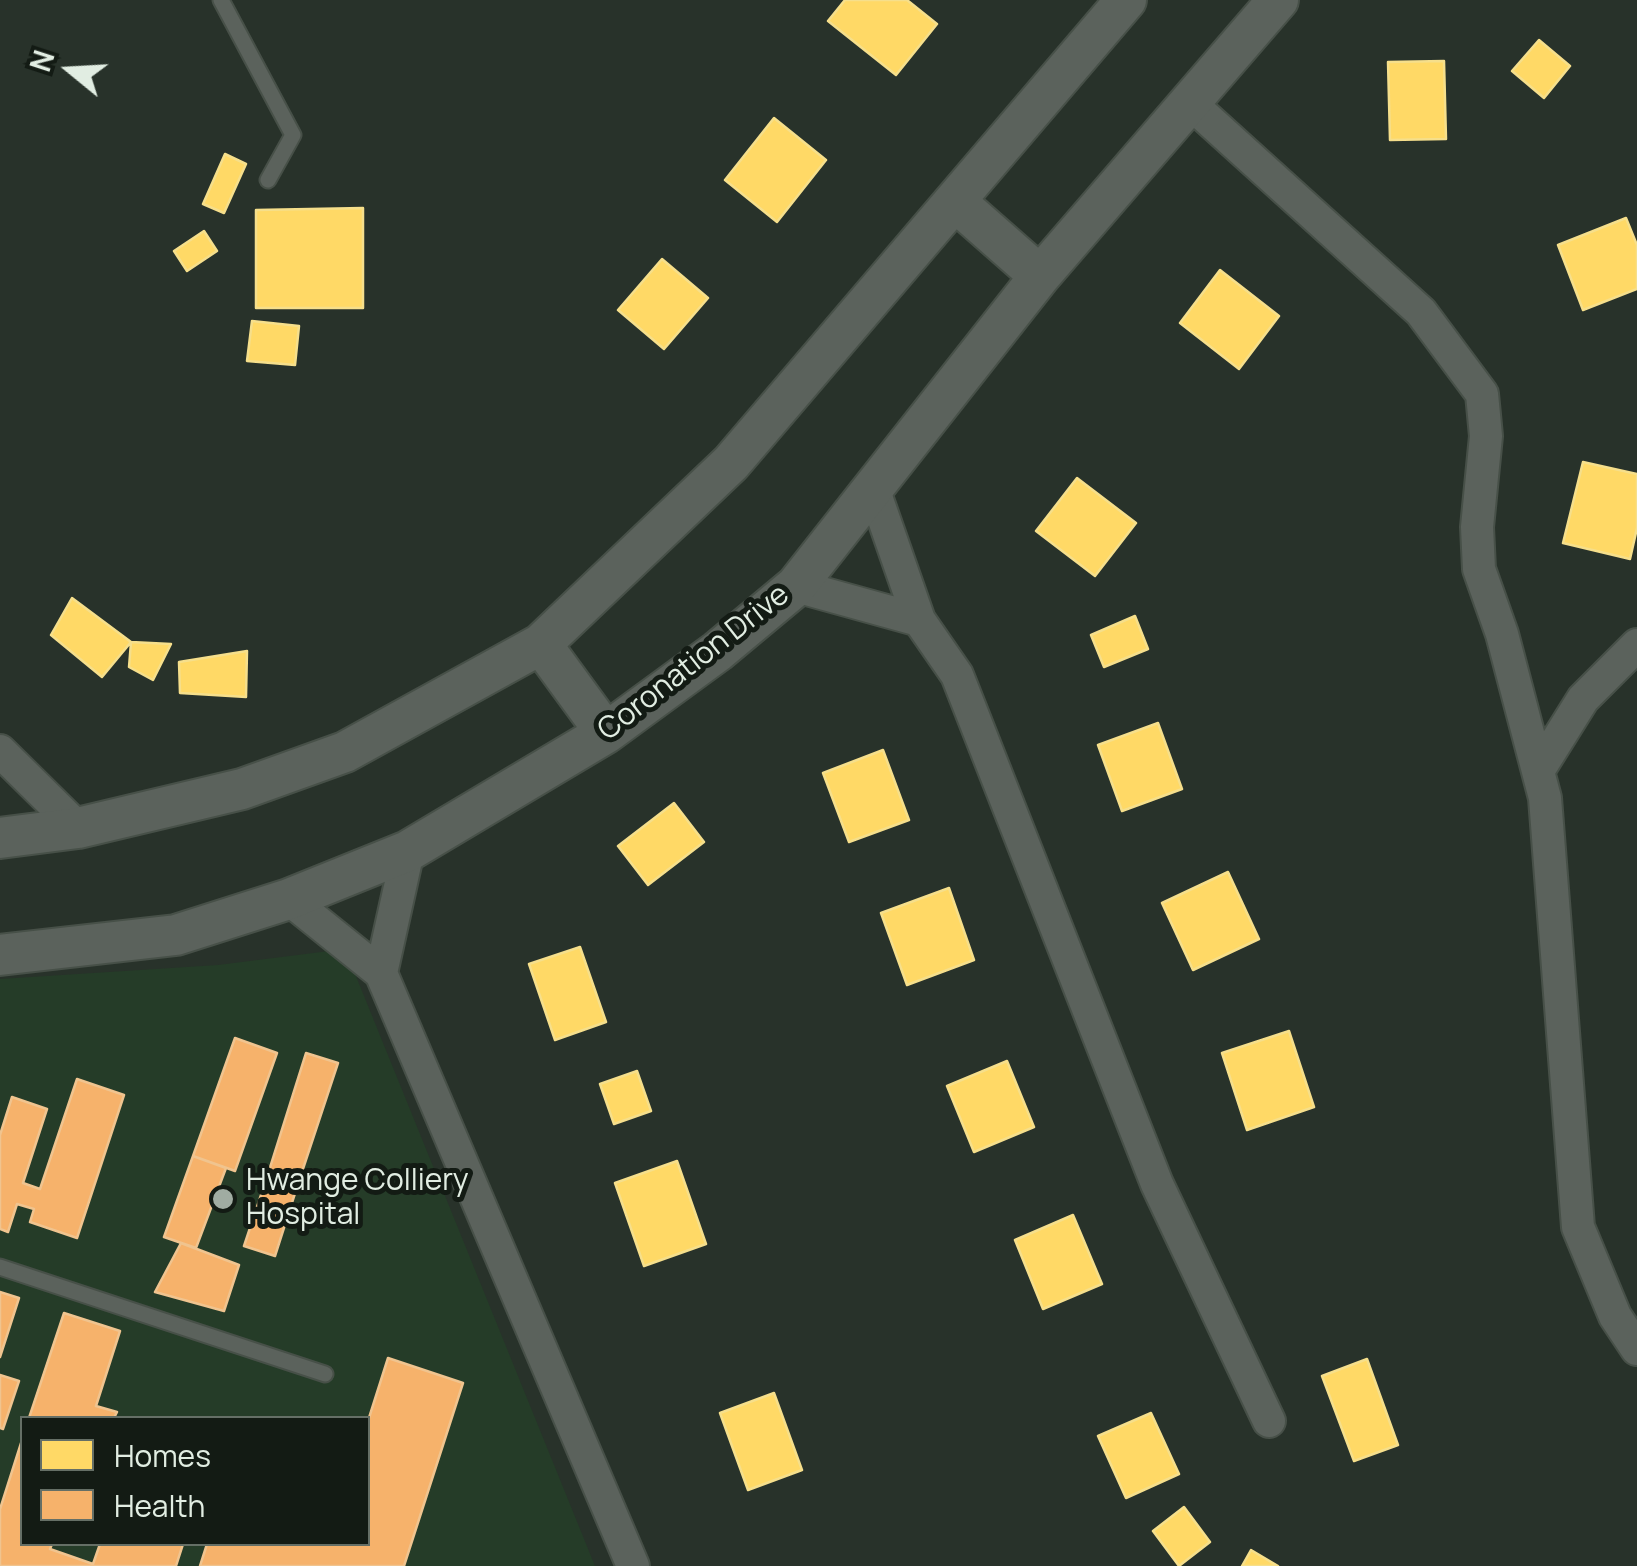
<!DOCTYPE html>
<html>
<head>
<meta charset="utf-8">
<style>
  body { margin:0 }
  #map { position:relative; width:1637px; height:1566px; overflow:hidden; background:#28322a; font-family:Manrope,sans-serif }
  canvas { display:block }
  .legend { position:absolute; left:20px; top:1416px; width:350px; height:130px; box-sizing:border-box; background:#131b14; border:2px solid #656f66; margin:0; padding:12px 18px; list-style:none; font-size:30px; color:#e1ede2 }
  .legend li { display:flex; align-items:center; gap:20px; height:50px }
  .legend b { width:50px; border:2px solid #656f66 }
  .north { position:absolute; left:20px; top:20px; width:100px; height:100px; -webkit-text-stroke:8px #131b14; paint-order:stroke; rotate:288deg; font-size:28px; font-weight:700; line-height:40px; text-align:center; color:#e1ede2 }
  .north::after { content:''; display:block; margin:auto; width:35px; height:45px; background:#e1ede2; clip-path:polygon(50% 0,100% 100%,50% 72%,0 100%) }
</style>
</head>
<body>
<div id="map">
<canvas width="1637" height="1566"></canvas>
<ul class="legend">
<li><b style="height:28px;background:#ffd966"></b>Homes</li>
<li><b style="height:28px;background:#f6b26b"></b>Health</li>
</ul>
<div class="north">N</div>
</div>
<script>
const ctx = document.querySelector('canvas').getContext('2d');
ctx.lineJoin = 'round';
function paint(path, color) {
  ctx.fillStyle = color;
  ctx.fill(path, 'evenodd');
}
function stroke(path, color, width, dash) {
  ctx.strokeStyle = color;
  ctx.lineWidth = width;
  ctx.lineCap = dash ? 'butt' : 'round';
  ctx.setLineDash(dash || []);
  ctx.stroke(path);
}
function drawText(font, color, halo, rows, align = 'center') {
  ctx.font = font + ' Manrope,sans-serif';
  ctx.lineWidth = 10;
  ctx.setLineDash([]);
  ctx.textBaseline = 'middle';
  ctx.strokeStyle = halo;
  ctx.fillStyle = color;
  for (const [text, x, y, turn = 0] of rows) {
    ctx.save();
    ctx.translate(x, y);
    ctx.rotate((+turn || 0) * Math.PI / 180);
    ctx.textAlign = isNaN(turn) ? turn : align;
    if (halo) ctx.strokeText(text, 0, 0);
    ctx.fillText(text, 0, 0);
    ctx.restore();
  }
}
paint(new Path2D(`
  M345,949L595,1566H0V979L218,965ZM22,1418H368V1544H22Z`), '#253c28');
const homes = new Path2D(`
  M845,0H907L937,24L896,75L828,21Z
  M1539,40L1570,66L1544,98L1512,71Z
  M1444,61L1446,139L1390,140L1388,62Z
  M774,118L826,160L777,222L725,180Z
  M225,154L246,164L224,213L203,204Z
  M363,208V308H256V210Z
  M1626,218L1637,245V289L1583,310L1558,245Z
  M204,231L217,251L187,271L174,251Z
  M662,259L708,298L664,349L618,310Z
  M1220,270L1279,316L1239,369L1180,323Z
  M252,321L299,326L295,365L247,361Z
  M1583,462L1637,474V528L1630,559L1563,543Z
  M1077,478L1136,523L1095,576L1036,531Z
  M72,598L131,642L102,677L51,635Z
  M1135,616L1148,649L1104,667L1091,635Z
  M131,642L171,644L153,680L129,667Z
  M247,651L246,697L180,693L179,662Z
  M1158,723L1182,789L1122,811L1098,745Z
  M883,750L909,820L849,842L823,773Z
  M674,803L704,842L648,885L618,846Z
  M1228,872L1259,939L1193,970L1162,903Z
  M949,888L974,960L907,985L881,913Z
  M580,947L606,1022L555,1040L529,964Z
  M1289,1031L1314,1107L1247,1130L1222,1053Z
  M1007,1061L1034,1127L974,1152L947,1086Z
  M637,1071L651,1111L614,1124L600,1084Z
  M677,1161L706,1244L644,1266L615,1183Z
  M1073,1215L1102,1284L1043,1309L1015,1240Z
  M1367,1359L1398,1445L1354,1461L1322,1376Z
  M774,1393L802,1470L748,1490L720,1413Z
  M1151,1413L1179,1474L1126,1498L1098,1436Z
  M1184,1507L1210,1542L1179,1566L1153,1531Z
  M1251,1550L1278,1566H1242Z`);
paint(homes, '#ffd966');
stroke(homes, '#f6df8b', 2.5);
const health = new Path2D(`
  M235,1038L277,1053L235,1171L193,1156Z
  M306,1053L338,1063L297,1187L267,1177Z
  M77,1079L124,1095L77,1238L30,1222L34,1209L17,1204L8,1232L0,1229V1135L12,1097L47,1109L23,1183L40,1189Z
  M193,1156L226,1168L196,1248L164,1237Z
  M267,1177L297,1187L275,1256L244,1246Z
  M181,1243L239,1265L224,1311L155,1292Z
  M0,1292L19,1298L0,1357Z
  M64,1313L120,1331L96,1406L117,1412L114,1418H29Z
  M388,1358L463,1383L404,1566H200L207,1544H368V1421Z
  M0,1375L19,1381L3,1429L0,1428Z
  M22,1440V1544H52L50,1549L93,1564L100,1544H183L176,1566H0V1509Z`);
paint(health, '#f6b26b');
stroke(health, '#f0c48f', 2.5);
const service = new Path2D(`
  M221,0L293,135L268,180
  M0,1267L325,1374`);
const minor = new Path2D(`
  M1189,102L1421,312L1482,394L1486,436L1477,527L1479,569L1502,634L1545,798L1578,1227L1615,1316L1637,1349
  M873,488L919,620L957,675L1157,1184L1269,1421
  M796,586L919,620
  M0,751L78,828
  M1538,771L1583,699L1637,645
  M289,899L381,973L633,1566
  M381,973L408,851`);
const tertiary = new Path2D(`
  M957,203L1040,276
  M541,644L606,733
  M0,838L78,828L242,789L345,752L541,644L731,463L1126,0
  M0,955L176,935L289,899L408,851L606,733L718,651L796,586L1040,276L1278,0`);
stroke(service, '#475048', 19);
stroke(minor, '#475048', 36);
stroke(tertiary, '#475048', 44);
stroke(service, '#5b625c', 15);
stroke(minor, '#5b625c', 32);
stroke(tertiary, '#5b625c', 40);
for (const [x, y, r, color] of [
  [223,1199,12,"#a0aca2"]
]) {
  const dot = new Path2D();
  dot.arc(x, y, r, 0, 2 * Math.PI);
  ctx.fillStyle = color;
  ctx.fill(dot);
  stroke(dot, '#131b14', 4);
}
drawText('30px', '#e1ede2', '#131b14', [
  ["Coronation Drive",694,663,-38]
]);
drawText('30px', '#e1ede2', '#131b14', [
  ["Hwange Colliery",246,1182],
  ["Hospital",246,1216]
], 'left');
</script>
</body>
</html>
